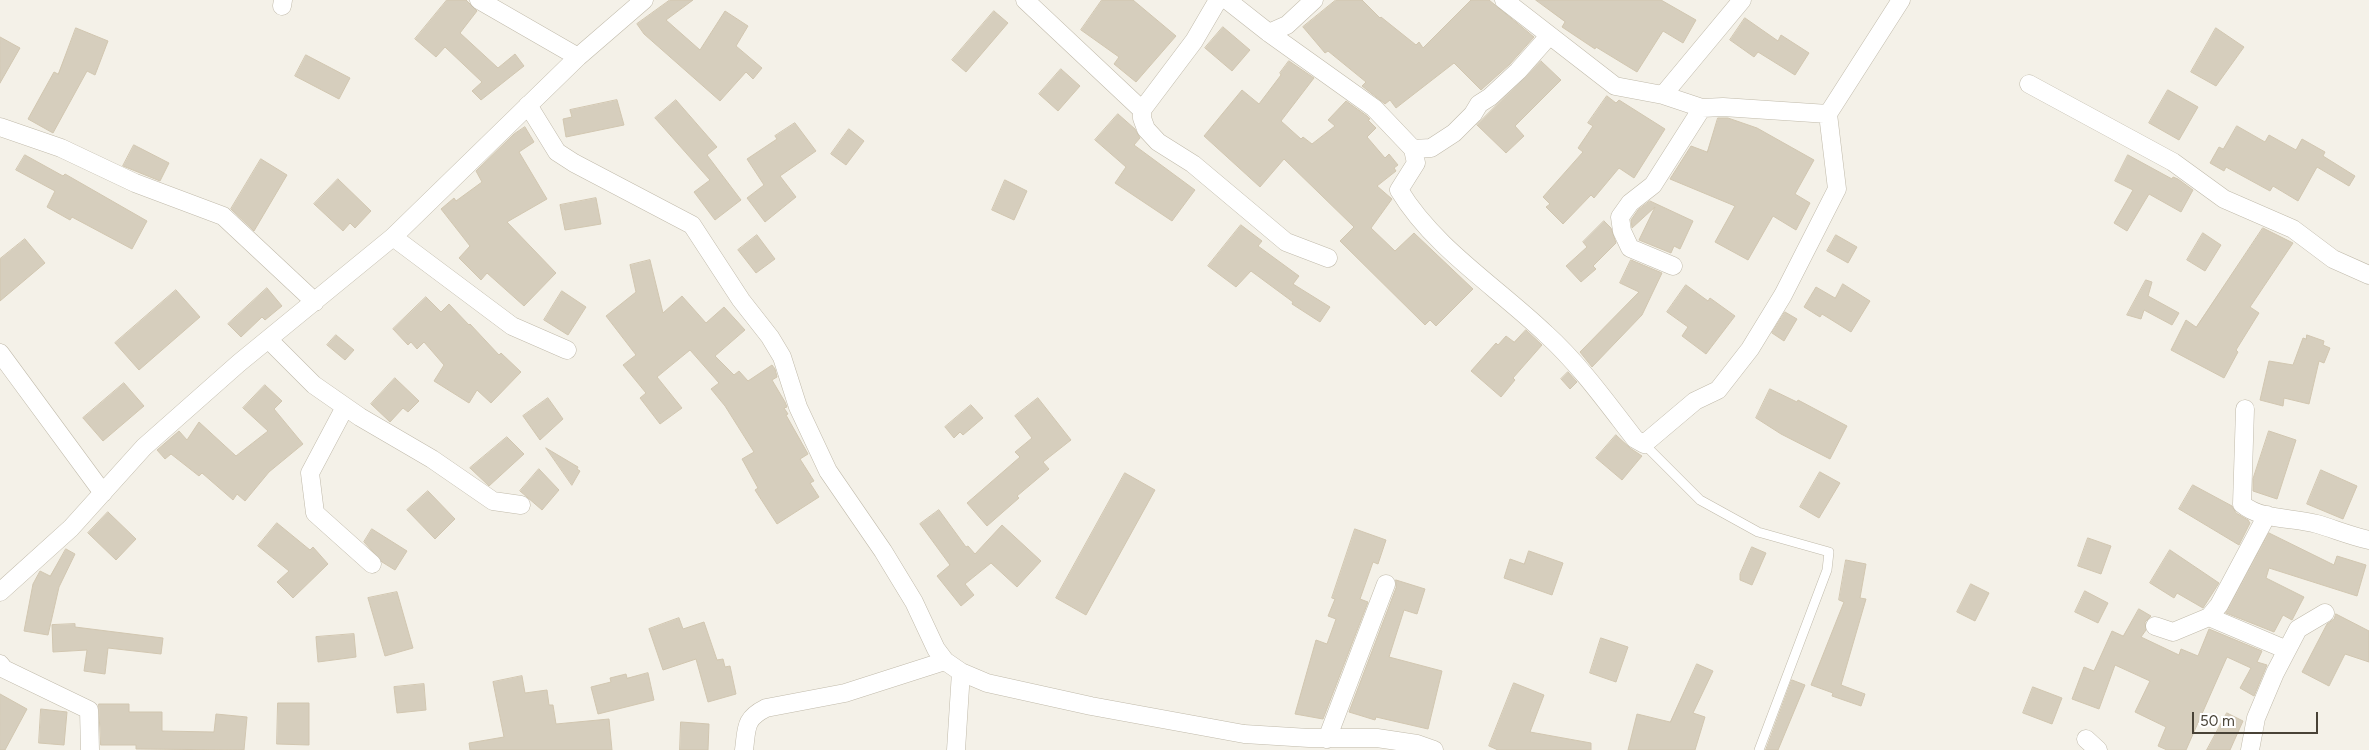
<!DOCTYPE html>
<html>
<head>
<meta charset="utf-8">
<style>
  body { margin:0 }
  #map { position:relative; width:2369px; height:750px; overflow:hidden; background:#f4f1e8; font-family:Figtree,sans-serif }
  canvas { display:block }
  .scale { position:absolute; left:2192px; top:712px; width:126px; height:22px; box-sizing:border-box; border:2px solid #484236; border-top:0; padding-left:6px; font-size:15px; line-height:18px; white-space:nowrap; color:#484236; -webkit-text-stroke:4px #fff; paint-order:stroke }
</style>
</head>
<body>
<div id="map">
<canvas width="2369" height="750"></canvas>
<div class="scale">50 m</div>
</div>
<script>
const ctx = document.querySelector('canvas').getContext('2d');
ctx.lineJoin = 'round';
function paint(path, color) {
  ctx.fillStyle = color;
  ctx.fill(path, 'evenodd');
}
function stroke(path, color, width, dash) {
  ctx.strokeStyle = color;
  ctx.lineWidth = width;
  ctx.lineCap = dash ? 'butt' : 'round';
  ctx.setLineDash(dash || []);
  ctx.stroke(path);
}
const building = new Path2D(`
  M447,0H466L477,11L460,33L498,68L515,54L524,66L481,100L472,91L482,82L445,47L436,57L415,39Z
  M670,0H693L666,20L700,50L725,11L748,26L736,46L762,68L753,79L746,72L720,101L644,34L637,24Z
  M1102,0H1133L1176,36L1136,82L1114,64L1119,57L1081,30Z
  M1336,0H1362L1380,18L1381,17L1416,45L1419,42L1423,48L1471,0H1489L1534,37L1510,64L1481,90L1454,63L1396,108L1390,100L1385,104L1362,86L1366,82L1328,51L1325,53L1303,27Z
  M1536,0H1661L1696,20L1683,43L1663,31L1637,72L1596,47L1595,49L1562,27L1565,22Z
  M994,11L1008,23L966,72L952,60Z
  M1745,18L1778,41L1781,35L1809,53L1795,75L1758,52L1754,57L1730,40Z
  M1223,27L1250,50L1232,71L1205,48Z
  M76,28L108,41L95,75L87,71L53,133L28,119L54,72L58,74Z
  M2216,28L2244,47L2216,86L2191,72Z
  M0,37L20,48L0,83Z
  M306,55L350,78L339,99L295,76Z
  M1289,61L1314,78L1281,121L1301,139L1303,137L1312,144L1335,126L1328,120L1346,101L1367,116L1370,119L1368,120L1376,128L1367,137L1385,158L1389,154L1398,165L1394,168L1396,171L1377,186L1392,199L1371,228L1395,251L1414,233L1473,289L1436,326L1430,320L1425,325L1340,241L1354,227L1284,159L1260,187L1204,136L1242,90L1259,104L1281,75L1280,73Z
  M1541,61L1561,80L1515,126L1524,136L1506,153L1477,125Z
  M1061,69L1080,86L1058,111L1039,94Z
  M2168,90L2198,107L2179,140L2149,123Z
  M1607,96L1616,103L1619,100L1665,129L1634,178L1619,168L1594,198L1591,195L1563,224L1546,207L1550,204L1543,197L1583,152L1578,148L1593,126L1588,123Z
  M617,100L624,125L566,137L563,119L572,117L570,110Z
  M676,100L717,147L707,155L741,200L715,220L694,192L710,180L655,118Z
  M1118,114L1135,129L1140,138L1134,145L1195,190L1172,221L1115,183L1126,167L1095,140Z
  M1718,118H1728L1757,128L1814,160L1795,194L1810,203L1796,230L1773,216L1748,260L1715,242L1735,206L1670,179L1691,146L1707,152Z
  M795,123L816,151L780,176L796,197L765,222L747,198L764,185L747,159L777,139L775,136Z
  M2237,126L2265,142L2269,135L2296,150L2302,139L2325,152L2323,156L2355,176L2349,186L2317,167L2298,201L2273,186L2270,191L2226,167L2224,171L2210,163L2219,147L2223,149Z
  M525,127L534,142L519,152L547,199L507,222L556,273L524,306L487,273L481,280L459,258L470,246L441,209L454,198L456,201L482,182L476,171L514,134Z
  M849,129L864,141L846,165L831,154Z
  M134,145L169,163L160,181L123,166Z
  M25,155L63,176L65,174L147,221L132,249L72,217L70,220L47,207L55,191L16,170Z
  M2128,155L2172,179L2173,177L2178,179L2193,190L2181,212L2149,194L2127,231L2114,223L2133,190L2115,181Z
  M261,159L287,175L254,231L231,209Z
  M338,179L371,211L355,228L350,223L343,231L314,204Z
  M1005,180L1027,191L1014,220L992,210Z
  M596,198L601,224L565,230L560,205Z
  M1650,201L1693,221L1680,249L1674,246L1671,253L1639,240L1655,207L1632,228L1631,220L1638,210Z
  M1604,221L1611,228L1616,243L1593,266L1596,269L1581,282L1566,266L1587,247L1583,242Z
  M1241,225L1262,241L1258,246L1299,276L1293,284L1330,307L1320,322L1292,304L1293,302L1251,271L1236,287L1208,266Z
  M2263,228L2293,243L2250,307L2259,313L2236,350L2238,352L2224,378L2171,350L2186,320L2196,327Z
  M2203,233L2221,245L2205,271L2187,260Z
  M757,235L775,259L756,273L738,250Z
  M1836,235L1857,247L1848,263L1827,251Z
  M25,239L45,263L0,301V259Z
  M650,260L663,313L682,296L706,323L724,307L745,330L715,356L734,375L739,371L748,381L772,365L775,369L777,377L772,380L785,402L787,407L784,408L788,414L786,415L808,454L800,459L814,481L810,483L819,497L777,524L755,490L758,488L742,459L754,452L725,406L711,389L719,383L690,350L657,377L682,408L660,424L640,398L646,393L623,365L636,355L606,316L636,292L630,265Z
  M1631,260L1662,273L1642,315L1592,367L1580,352L1639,292L1620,283Z
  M2146,280L2152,282L2148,296L2179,313L2172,325L2144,310L2141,319L2127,315Z
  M1843,284L1870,301L1851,332L1822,314L1820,317L1804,307L1816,287L1835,298Z
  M1686,285L1708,301L1710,298L1735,316L1706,354L1682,336L1688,327L1667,312Z
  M267,288L282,306L265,320L262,317L241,337L228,324Z
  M176,290L200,317L139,370L115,343Z
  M562,291L586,307L568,335L544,320Z
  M426,297L441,312L449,304L469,325L470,324L499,355L501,353L521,372L491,403L477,390L469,403L434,381L444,365L424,342L417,349L411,342L408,345L393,329Z
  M1785,312L1797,319L1784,341L1772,333Z
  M1526,330L1542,345L1513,378L1515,380L1501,397L1471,371L1496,343L1498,345L1506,336L1514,342Z
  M336,335L354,350L345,360L327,345Z
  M2307,335L2324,341L2323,345L2330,348L2324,363L2319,361L2309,404L2284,398L2283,406L2260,400L2269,361L2293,365L2303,338L2306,339Z
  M1568,372L1577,382L1570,389L1561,379Z
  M395,378L419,401L408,412L403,408L390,422L371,404Z
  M124,383L144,406L103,441L83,418Z
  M265,385L282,401L274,409L303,444L269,472L245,501L237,494L233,500L202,473L199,476L171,454L165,459L157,450L179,431L187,440L199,422L236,456L268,431L243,408Z
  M1770,389L1797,402L1798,400L1847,426L1830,459L1781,434L1756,418Z
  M548,398L563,419L540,440L523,416Z
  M1038,398L1071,440L1043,462L1049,469L1017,496L1019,498L987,526L967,503L1020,457L1015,452L1032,438L1015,416Z
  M971,405L983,418L963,435L960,432L954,438L945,427Z
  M2269,431L2296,440L2277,499L2253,491V479Z
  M1616,435L1630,448L1642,456L1622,480L1596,458Z
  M507,437L524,454L489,486L470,468Z
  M546,448L578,467L577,469L580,471L572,485Z
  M539,469L559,490L542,510L520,491Z
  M2321,470L2357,486L2343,519L2307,504Z
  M1820,472L1840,483L1819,518L1800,507Z
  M1125,473L1155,490L1086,615L1056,598Z
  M2193,485L2232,506L2236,513L2248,520L2250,523L2239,545L2179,509Z
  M428,491L455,519L435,539L407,510Z
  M939,510L966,547L968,546L975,554L1002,525L1041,561L1017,587L991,563L965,584L974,595L961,606L937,576L950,565L920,524Z
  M108,512L136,539L116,560L88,533Z
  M277,523L310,550L313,547L328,564L293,598L277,582L289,571L258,546Z
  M372,529L407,551L395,570L382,562L364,542Z
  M1355,529L1386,540L1378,564L1373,562L1360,599L1368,602L1323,719L1295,714L1316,640L1327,644L1336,619L1328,616L1335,599L1332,598Z
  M2269,533L2334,565L2337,556L2366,565L2357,596L2269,568L2266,578L2304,597L2292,620L2283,615L2274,632L2226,613Z
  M2088,538L2111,546L2101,574L2078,566Z
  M1752,547L1766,553L1752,585L1740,580V574Z
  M66,549L75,554L59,587L48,635L24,631L33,584L40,571L50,576Z
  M2170,550L2219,583L2203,608L2177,593L2174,598L2150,583Z
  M1529,551L1563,563L1552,595L1504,578L1510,559L1524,564Z
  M1846,560L1866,564L1860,598L1866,599L1841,685L1865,694L1861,706L1832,696L1833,693L1811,685L1844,602L1839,600Z
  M1396,580L1425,589L1417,614L1404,610L1389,657L1442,671L1428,729L1376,717L1375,720L1349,712L1396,588Z
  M1971,584L1989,593L1975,621L1957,612Z
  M2085,591L2108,603L2098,623L2075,612Z
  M397,592L413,648L385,656L368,598Z
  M2139,609L2151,616L2145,622L2146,630L2141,637L2179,655L2181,649L2198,656L2209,629L2262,651L2257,662L2267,665L2254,696L2240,688L2251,668L2227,657L2186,750H2167L2158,746L2166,727L2135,712L2150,681L2115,665L2099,709L2072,699L2084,667L2094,671L2112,631L2123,636Z
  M2336,614L2369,631V662L2345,654L2329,686L2302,672L2327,624L2334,619Z
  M679,618L683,629L704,622L717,660L723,659L725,667L730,666L736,694L708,702L696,659L663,670L649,629Z
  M75,624V627L163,638L161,654L108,648L105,674L84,671L87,650L53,652L52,625Z
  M354,634L356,657L318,662L316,637Z
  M1601,638L1628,647L1616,682L1590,673Z
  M1697,664L1713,671L1693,713L1705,717L1695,750H1628L1637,714L1670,722Z
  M648,673L654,700L598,714L591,687L611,682L610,678L626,674L627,678Z
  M522,676L525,693L547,690L549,705H553L556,724L609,719L612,750H470L469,743L504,737L493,682Z
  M1792,680L1805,685L1778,750H1766Z
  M1514,683L1544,695L1530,732L1591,743V750H1498L1489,746Z
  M424,684L426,710L397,713L394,687Z
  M2033,687L2062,698L2052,724L2023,713Z
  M0,694L27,709L5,750H0Z
  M278,703H309V745L277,744Z
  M99,704H129V712H162V731L214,732L216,714L247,717L244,750L136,749V745H101Z
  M41,709L67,712L64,745L39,743Z
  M2227,713L2243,721L2230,750H2207Z
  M681,722L709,724L708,750H680Z`);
paint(building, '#d6cebd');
stroke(building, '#d1c6b0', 1);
const lane = new Path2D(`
  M1644,444L1700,500L1758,532L1829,552L1827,570L1759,750`);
const street = new Path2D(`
  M479,0L578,57
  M1025,0L1142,110
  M1218,0L1194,41L1142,110V118L1146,129L1158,142L1193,164L1286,242L1328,258
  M1227,0L1269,33L1374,108L1413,149L1416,163L1399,190C1434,248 1497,287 1546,334C1580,365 1607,403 1635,439L1644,444L1695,401L1718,390L1750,349L1783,295L1837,189L1828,114L1723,107L1702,108L1663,95L1615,86L1504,0
  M282,6L283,0
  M1269,33L1287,25L1314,0
  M2029,84L2173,162L2224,199L2293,229L2333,259L2369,275
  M1663,95L1742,0
  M528,105L557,152L574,163L692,225L741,300L770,337L782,357L798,407L828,471L883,551L914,602L936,649L945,661L961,672L987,683L1091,706L1244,734L1309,738H1377L1417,744L1434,750
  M1828,114L1901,0
  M0,127L61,148L135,183L223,216L315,302
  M1413,149L1431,148L1454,133L1473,114L1479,104L1490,97L1518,71L1549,36
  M393,237L512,326L567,350
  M1673,266L1630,248L1622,231L1620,217L1630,203L1653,185L1702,108
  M269,340L314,385L360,417L432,459L493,501L521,505
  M0,353L103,493
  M345,407L310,473L315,513L372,564
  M2245,409L2242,504C2262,521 2293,517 2317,524C2334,529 2351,536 2369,540
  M0,592L71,528L144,447L239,363L393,237L578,57L644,0
  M2209,617L2287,650
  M2155,626L2173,632L2209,617L2219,605L2267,515
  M0,664L4,669L89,710L90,750
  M1327,739L1386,584
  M2086,739L2098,750
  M744,750C747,728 744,719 766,708L845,693L945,661
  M956,750L961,672
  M2250,750L2256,718L2275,673L2298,629L2325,613`);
stroke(lane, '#c0baaa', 10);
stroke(street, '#c0baaa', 19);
stroke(lane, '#fff', 9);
stroke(street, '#fff', 18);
</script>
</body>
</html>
